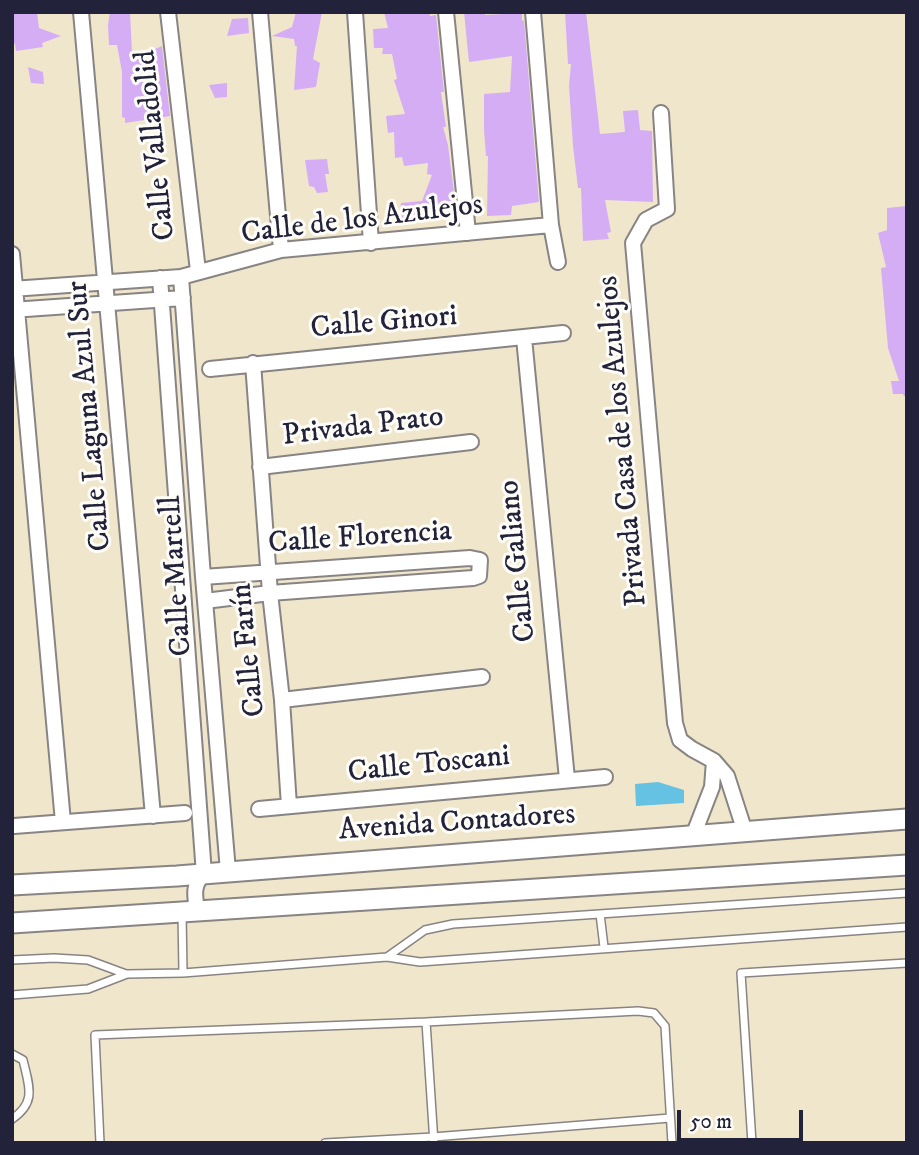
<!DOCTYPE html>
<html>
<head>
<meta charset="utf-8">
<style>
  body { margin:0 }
  #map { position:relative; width:919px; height:1155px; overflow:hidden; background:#f0e6cc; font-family:"IM FELL DW Pica",serif }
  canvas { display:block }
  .frame { position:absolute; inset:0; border:14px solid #22223b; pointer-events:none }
  .scale { position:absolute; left:677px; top:1110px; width:126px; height:32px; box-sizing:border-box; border:4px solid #22223b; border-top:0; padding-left:9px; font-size:21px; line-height:24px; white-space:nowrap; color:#22223b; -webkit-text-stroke:5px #fdfcf7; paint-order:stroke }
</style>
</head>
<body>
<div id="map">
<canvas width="919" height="1155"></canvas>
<div class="frame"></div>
<div class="scale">50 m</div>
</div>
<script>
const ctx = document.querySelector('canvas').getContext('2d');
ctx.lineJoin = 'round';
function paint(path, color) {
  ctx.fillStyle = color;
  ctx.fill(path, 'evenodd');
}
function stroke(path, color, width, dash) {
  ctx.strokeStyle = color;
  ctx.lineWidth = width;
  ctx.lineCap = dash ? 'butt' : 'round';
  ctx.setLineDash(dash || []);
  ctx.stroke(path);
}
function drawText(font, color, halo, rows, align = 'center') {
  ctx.font = font + ' "IM FELL DW Pica",serif';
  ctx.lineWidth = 6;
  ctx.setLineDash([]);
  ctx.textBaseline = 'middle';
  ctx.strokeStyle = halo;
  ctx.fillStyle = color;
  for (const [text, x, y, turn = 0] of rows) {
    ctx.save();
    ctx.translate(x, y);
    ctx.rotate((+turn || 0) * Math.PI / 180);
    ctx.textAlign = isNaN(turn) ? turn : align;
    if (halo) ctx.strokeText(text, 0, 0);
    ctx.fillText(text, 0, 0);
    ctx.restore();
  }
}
paint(new Path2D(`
  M658,782L684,790V803L636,806L635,784Z`), '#65c2e3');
paint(new Path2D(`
  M12,12H37L39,28L61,36L42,43L43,47L16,51L15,44L12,42Z
  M110,12H130L132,53L150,51L162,46L170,116L125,123V118L122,117V72L117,45H109L108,25Z
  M296,12H322L313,59L320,63L316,87L294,90L297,46H295L294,39L272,36L292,27Z
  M384,12H429L430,16L436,15L444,92H441L446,127H443L448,145L457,216L400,219L401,203L422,201L432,175L427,174L428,163L404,166L402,157L395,158L394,132L388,133L386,116L405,114L394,80L397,79L392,54H382L383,48H374L373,29L388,28Z
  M464,12H485V15L522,13V21L524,20L539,202L512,206L511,215L487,216L488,156H486L484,130V94L510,92L512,56L469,62Z
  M565,12H586L600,134L625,132L623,111L638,110L640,130L652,131L653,202L605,200L611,232L607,233L609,239L583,241L581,188H578L573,146L569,86L571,64H568Z
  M248,18L249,33L227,36L232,19Z
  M28,67L43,72L44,84L31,83Z
  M227,83V97L215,98L209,85Z
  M327,159L329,174H325L328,192L317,193L314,187L309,186L305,160Z
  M907,206V396H904L903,394H893L891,381H899L888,348L881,268L886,267L878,233L887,230V208Z`), '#d5adf5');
const lane = new Path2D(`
  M182,913L183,973
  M600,914L604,947
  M387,957L425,930L453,924L907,893
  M12,960L54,958L88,960L126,974
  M12,995L88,989L127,974L183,973L387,957L420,962L907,927
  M426,1022L434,1143
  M12,1054L23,1060C29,1086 37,1102 12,1119
  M100,1143L95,1035L426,1022L638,1011L654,1013L665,1026L672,1143
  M325,1143L433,1137L670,1118
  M752,1143L741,973L907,963`);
const street = new Path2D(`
  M81,12L153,816
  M168,12L198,271
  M260,12L281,250
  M355,12L371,243
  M446,12L468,233
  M533,12L551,225L558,262
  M661,113L667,209L646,220L633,243L675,723L680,740L692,749L714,761L727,776L745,832
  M12,254L63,822
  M181,277L203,577L228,871
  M160,278L204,874C192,885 195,896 197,911
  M12,289L181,277L281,250L551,225
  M12,310L183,298
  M524,338L567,779
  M253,363L270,593L282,700L289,806
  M210,369L563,333
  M260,467L471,442
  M203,577L470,558L480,560L479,576L473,578L270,593L205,601
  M282,700L482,677
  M259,809L605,777
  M14,826L185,813
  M693,836L712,787L714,761`);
const secondary = new Path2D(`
  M12,885L177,876L907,819
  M12,923L907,865`);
stroke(lane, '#898484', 10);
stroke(street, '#898484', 18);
stroke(secondary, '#898484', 23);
stroke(lane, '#fff', 7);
stroke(street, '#fff', 14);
stroke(secondary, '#fff', 19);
drawText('30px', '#22223b', '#fdfcf7', [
  ["Calle Valladolid",157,145,-96],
  ["Calle de los Azulejos",362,221,-7],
  ["Calle Ginori",384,324,-5],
  ["Calle Laguna Azul Sur",91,416,-95],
  ["Privada Prato",363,428,-7],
  ["Privada Casa de los Azulejos",624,441,-95],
  ["Calle Florencia",360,539,-4],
  ["Calle Galiano",519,561,-96],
  ["Calle Martell",178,576,-94],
  ["Calle Farín",250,650,-96],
  ["Calle Toscani",429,766,-6],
  ["Avenida Contadores",457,824,-4]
]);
</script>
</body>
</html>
